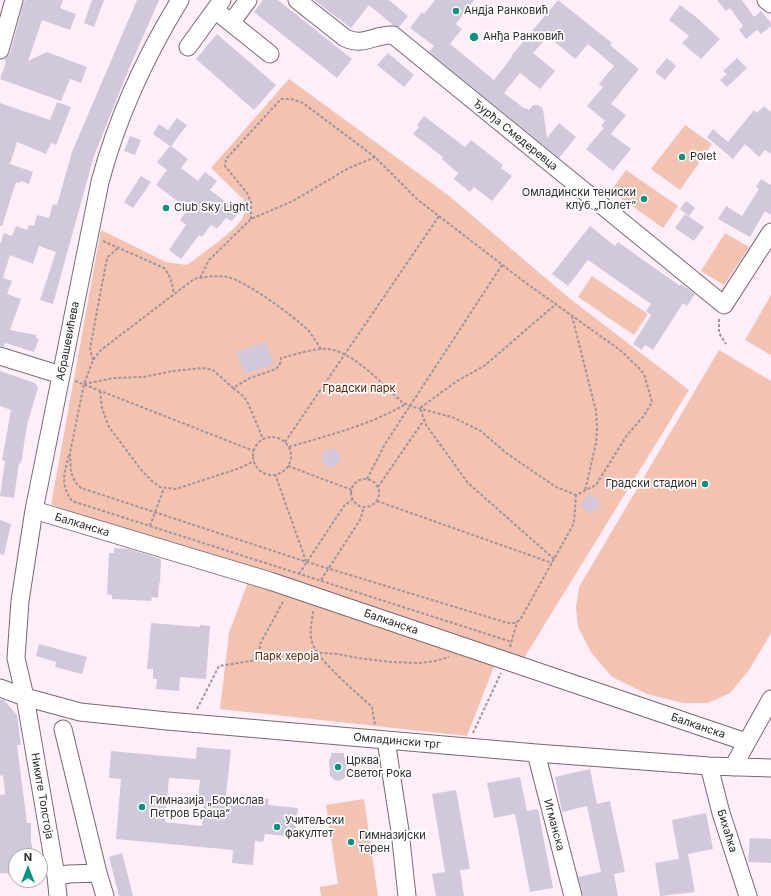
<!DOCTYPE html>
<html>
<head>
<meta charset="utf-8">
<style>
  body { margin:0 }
  #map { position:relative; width:771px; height:896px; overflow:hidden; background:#feeef9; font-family:Inter,sans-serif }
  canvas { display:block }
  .north { position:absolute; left:8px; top:848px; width:40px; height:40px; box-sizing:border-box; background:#fff; border:1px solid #aca9ab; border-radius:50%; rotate:0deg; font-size:11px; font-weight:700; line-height:16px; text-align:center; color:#2f282d }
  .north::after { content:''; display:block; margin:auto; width:14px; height:18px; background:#019482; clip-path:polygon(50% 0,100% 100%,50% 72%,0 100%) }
</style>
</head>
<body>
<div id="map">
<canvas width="771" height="896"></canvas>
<div class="north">N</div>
</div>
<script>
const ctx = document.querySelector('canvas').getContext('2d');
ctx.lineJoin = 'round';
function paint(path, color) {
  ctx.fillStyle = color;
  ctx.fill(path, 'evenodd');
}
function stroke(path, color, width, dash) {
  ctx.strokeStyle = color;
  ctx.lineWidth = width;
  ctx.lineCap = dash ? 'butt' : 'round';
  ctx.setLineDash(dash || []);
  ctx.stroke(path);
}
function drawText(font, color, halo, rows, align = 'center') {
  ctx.font = font + ' Inter,sans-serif';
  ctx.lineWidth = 3.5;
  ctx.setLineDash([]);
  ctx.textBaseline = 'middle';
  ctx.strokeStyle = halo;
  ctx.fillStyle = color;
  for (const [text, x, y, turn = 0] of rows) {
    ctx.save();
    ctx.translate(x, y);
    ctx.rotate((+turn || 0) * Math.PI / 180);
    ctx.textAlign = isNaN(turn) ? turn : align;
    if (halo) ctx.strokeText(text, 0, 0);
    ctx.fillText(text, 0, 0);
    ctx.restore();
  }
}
paint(new Path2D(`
  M289,79L448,195L569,298L689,390L524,658L51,505L101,230L166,262L187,265C200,255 236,231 243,217C246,210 246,205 243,199L211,168Z
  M685,125L712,144L680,190L651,169Z
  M626,170L678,206L663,228L611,191Z
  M725,233L749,247L724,285L701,271Z
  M592,276L648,314L634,335L578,297Z
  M771,295V355L745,340Z
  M719,350L771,381V633L749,670L730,693L708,703H683L647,694L612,677L591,652L578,627L576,608L579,587Z
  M248,582L495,664L467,736L220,709L229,633Z
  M364,799L378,896H321L320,887L338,884L326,805Z`), '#f4c2b0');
paint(new Path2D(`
  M26,0H63L60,8L76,14L70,30L42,20L28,61L47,52L87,67L81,83L70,79L61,101L0,79L6,62L4,60L10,53L24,1Z
  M92,0H104L94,27L84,23Z
  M137,0H159L128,71L94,156L53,304L40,300L56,252L39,246L33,264L10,255L3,278L12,281L7,294L21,299L10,330L36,335V338L39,339L34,352L5,343L4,347L0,346V244L4,233L12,236L16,226L27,230L29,225L34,226L37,215L49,218L53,204L57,205L72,152Z
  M263,0H278L352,59L337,78L254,12Z
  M314,0H389L408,16L399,27L393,25L369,5L351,28Z
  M435,0H474L456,24L462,29L450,44L494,80L512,57L511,56L558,0L612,43L610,45L639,69L611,104L626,115L611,134L631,149L613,171L586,149L604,128L601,126L605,121L587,106L603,87L599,84L614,66L588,44L575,59L548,36L533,53L555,71L540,89L520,73L504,93L525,109L526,108L529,110L533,105H538L543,109L547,138L559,123L576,137L559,158L429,52L434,46L410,28L422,12L424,14Z
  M717,0H742L754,17L761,11L771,23V26L761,34L757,30L746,39L739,30L743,26L730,8L726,11Z
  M680,5L696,17L720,39L701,59L682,43L689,36L669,20Z
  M217,34L276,85L254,110L196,59Z
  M388,53L414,75L404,87L377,65Z
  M667,58L676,66L665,80L655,72Z
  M737,58L747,68L727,87L720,80L727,74L723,71Z
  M57,102L71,107L56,145L51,143L46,154L17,142L10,164L33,172L29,184L21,181L20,183L16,182L2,226H0V103L50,120Z
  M764,106L771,112V154L765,150L759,157L745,144L733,159L707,137L713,129L728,142L754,110L757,113Z
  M424,116L465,147L471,140L503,165L501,168L512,176L492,201L474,187L470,192L454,179L458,173L442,159L443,157L413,134L419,127L417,125Z
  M177,118L187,125L171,146L188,159L181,168L198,181L205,172L217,181L210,190L239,212L232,221L226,218L217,229L211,225L202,237L199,235L181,259L169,250L186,225L180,220L188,209L156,185L167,170L157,162L170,146L153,134L159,124L168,130Z
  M130,136L141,140L135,155L124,151Z
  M141,176L151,182L133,208L124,202Z
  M761,179L771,185V215L765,211L750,237L718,219L726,206L742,216L759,189L756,187Z
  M686,201L695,208L689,216L680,209Z
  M685,214L704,227L694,241L675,228Z
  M590,226L615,246L618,242L680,286L681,284L695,294L687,306L683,303L653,350L645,345L642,350L633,344L651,315L646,311L651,304L588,260L568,286L552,274Z
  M266,342L274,364L245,374L236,352Z
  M0,371L35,383L38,388L27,425L21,464L19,463L14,498L0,496L5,461L2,460L11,410L0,406Z
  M322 458a9 9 0 1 1 18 0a9 9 0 1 1-18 0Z
  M589,494L601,502L592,514L580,506Z
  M0,520L11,524L4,555L0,554Z
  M114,548L129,549L161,559L160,583H159L158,598L152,597L151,601L112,599V595L107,594L109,553H114Z
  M151,623L200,627V625L210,626L206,679L180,677L179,691L156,689L157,679H153V669H147Z
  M39,644L87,657L82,674L55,667L56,662L36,656Z
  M0,699L4,700L17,715L21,745H17L27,823H31V844H32V853H22V856H16V874L0,873V795L5,794L3,775L0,776Z
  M197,747L231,750L226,795L269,799L268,805L298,808L295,837L265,834L263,842L255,841L253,865L232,863L233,850L116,839L121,779L109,778L111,751L196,759ZM169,778L200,780L198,799L204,800L202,826L165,822Z
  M331,753H344V757L346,759V775L343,779L339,781L334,780L330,775L329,759L331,757Z
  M590,769L597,804L610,801L625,872L614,874L618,896H583L578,877L601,872L587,806L562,812L555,777Z
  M520,777L527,811L538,809L553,888L530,892L515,814L494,818L487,783Z
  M456,790L470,869L460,870L464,896H436L432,874L445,872L432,794Z
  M706,813L713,849L688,854L695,892L660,896L655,863L679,859L672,820Z
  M750,838L771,839V863L748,862Z
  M122,853L133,896H119L109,857Z`), '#d1c8dc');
const minor = new Path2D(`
  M297,0L345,38C364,47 374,34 393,35L724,305L771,232
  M766,0L771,4
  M215,10L270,54
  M231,23L248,0
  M188,47L222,0
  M0,50L14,0
  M0,356L61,375
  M34,510L270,581L746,742
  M0,688L25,697L80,712L167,721L536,753L709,766L771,768
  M63,729L98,873
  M386,740L400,831L407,896
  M536,753L573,896
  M709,766L721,813L748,896
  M733,767L771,699
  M56,876L69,874L98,873L105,896
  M58,896L56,876L25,697L16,658L20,601L34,510L100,182C117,118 145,57 180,0`);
stroke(minor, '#796874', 19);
stroke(new Path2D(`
  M251,219V202L247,193L225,166L226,159L281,99H291L303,103L375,157L418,200L526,283L620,350L641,370L645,377L652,402L643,417L627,435L596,485L576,495
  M103,241L164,268C171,276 172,284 174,294
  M200,278L209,260L251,219L293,201L347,169L375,157
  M572,316L596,411L597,428L596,443L585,491
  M719,319V333L726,344
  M321,349C317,343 313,337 309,331C296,318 245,280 227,277C216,275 204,277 194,279L101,350L93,360L84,384L70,453L71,472L75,482L81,488L307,562L508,623H514L520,620L574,523L576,495
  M93,360L90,349L106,263L108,257L118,248
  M75,381L254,451
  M84,384L114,378L144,377L172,371L202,368L213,370L233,388L250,378L276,369L280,364L281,358C294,355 308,350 321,349C349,346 382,384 402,402L410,406L452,417L481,431L505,452L531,470L556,487L576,495
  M233,388L243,396L248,403L263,439
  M100,391L102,408L109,427L142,471L153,482L160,487L176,489L240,468L254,461
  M253 456a19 19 0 1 1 38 0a19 19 0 1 1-38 0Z
  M285,442L439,216
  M289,447C329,435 370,425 406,404
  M69,455C64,474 60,484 72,501L512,642
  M288,466L352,490
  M275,474L306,561
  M367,479L385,444L502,265
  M351 493a14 14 0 1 1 28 0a14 14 0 1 1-28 0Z
  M378,487L424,420
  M377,501L552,563
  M150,526L164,488
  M554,559L468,483L426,425L420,408L457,381L484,366L556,304
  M299,574L344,506L353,499
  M321,580L360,520L364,507
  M313,611C312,621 309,632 312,642C317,660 357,693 372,707L375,726
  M510,647L517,622
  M259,659L260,644L284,600
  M197,709L219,666L307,652L337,654L358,658L392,662L419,663L435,661L449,657
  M473,733L501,673`), '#9f949c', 2, [3, 2]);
stroke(minor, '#fff', 17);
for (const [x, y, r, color] of [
  [456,11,4,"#019482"],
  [474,37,5,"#019482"],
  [682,157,4,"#019482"],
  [644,199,4,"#019482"],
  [166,208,4,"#019482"],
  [705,484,4,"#019482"],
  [338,767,4,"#019482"],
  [142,807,4,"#019482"],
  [277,827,4,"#019482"],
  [351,842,4,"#019482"]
]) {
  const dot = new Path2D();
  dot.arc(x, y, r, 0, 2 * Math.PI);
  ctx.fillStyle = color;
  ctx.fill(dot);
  stroke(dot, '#fff', 1.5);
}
drawText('11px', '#2f282d', '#fff', [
  ["Андја Ранковић",464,11],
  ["Анђа Ранковић",483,37],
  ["Polet",690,157],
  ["Омладински тениски",636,193,"right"],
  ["клуб „Полет”",636,206,"right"],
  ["Club Sky Light",174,208],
  ["Градски стадион",697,484,"right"],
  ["Црква",346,761],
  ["Светог Рока",346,774],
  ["Гимназија „Борислав",150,801],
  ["Петров Браца”",150,814],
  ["Учитељски",285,821],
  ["факултет",285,834],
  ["Гимназијски",359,836],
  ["терен",359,849]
], 'left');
drawText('11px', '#2f282d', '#fff', [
  ["Ђурђа Смедеревца",515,135,39],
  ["Абрашевићева",68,341,-79],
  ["Балканска",82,525,17],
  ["Балканска",391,622,19],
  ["Балканска",698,726,19],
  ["Омладински трг",397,741,5],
  ["Никите Толстоја",42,796,80],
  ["Игманска",554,825,75],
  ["Бихаћка",727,831,73]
]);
drawText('11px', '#612004', '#fff', [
  ["Градски парк",359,389],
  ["Парк хероја",287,657]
]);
</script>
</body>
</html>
